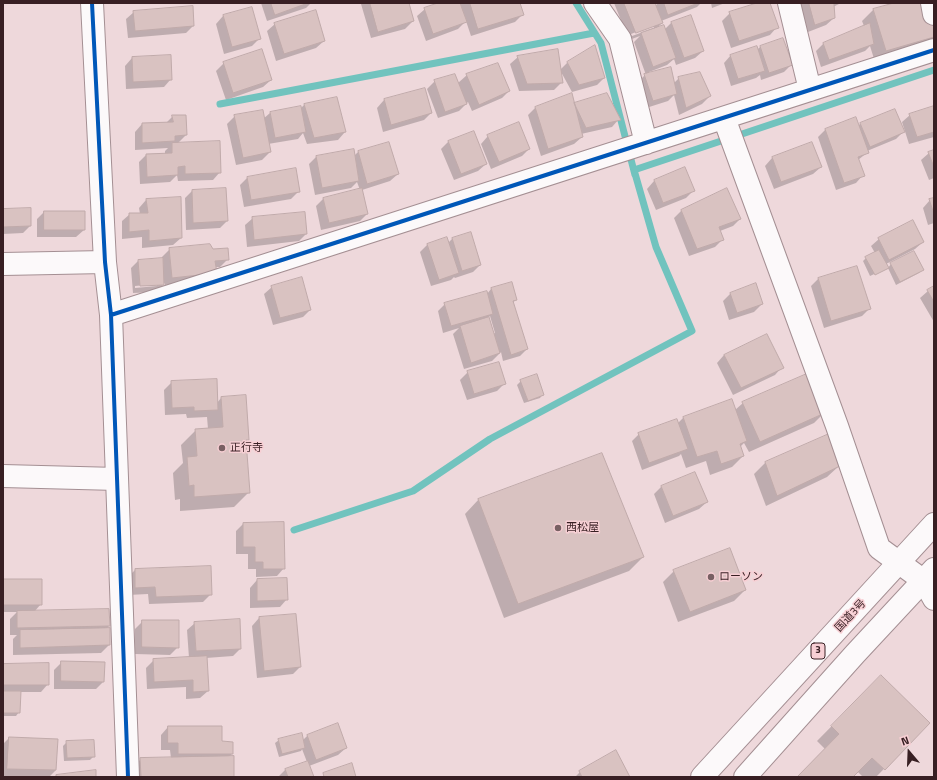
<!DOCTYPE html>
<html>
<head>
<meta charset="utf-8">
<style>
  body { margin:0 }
  #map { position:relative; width:937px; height:780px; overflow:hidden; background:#eed8db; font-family:"Titillium Web",sans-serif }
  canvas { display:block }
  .frame { position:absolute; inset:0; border:4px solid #381f23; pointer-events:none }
  .north { position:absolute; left:889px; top:732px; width:40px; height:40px; -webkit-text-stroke:3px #f7cfd4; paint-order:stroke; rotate:341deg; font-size:11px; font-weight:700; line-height:16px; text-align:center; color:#381f23 }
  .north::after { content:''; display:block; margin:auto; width:14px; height:18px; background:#381f23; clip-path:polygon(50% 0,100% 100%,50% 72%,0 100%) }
</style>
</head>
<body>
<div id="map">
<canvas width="937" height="780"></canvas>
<div class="frame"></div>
<div class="north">N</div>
</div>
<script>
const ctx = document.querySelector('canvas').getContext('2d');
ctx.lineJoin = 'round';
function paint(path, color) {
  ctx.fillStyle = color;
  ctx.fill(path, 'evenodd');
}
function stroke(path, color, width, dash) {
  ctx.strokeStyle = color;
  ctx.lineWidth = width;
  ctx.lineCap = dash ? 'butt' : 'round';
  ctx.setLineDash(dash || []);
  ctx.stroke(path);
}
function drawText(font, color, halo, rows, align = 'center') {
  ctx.font = font + ' "Titillium Web","Noto Sans JP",sans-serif';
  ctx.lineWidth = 3;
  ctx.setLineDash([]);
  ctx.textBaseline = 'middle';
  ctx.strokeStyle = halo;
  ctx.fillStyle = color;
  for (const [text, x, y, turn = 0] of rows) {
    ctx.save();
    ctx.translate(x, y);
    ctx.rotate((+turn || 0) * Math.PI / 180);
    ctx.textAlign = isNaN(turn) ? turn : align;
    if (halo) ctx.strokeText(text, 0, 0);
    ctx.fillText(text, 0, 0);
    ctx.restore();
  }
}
paint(new Path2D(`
  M261,3H311L306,8L267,21Z
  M362,3H408L413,21L405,29L371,38L361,4Z
  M441,3H519L523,14L515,22L471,36L466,21L458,29L426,41L417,16L425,9Z
  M614,3H654L655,6L658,3H701L697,7L661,21L662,23L656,29L664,30L671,23L690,16L703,51L695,58L676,65L674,59L667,65L649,72V74L674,83L679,78L710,96L702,104L679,115L674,95L668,101L646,108L637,83L645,75H646L634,42L640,36L629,40ZM654,25V28L632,36L631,34Z
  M711,3H725L712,8Z
  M760,3H769L777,27L770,35L731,48L722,21L730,13Z
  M799,3H841L833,7L834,18L826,25L808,32Z
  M898,3L934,32V37L924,47L875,62L870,46L865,51L821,67L816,51L823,44L864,26L862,21L873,10Z
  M251,8L260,38L252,46L224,54L216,24L223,16Z
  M134,12L193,26L186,33L128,38L126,19Z
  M275,24L324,41L316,48L276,61L267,31Z
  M760,47L792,64L784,72L761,80L760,75L756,78L731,86L724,63L731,55L757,50Z
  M518,57L562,82L554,90L519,91L510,64Z
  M132,58L171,79L164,87L126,89L125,66Z
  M568,62L604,78L597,85L572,92L560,70Z
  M224,63L271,80L263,87L226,100L216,71Z
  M467,75L509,91L502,98L472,111L468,102L459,111L438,118L427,89L435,81L458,83Z
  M424,89L431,113L424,120L383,132L377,108L384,100Z
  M571,94L574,104L619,119L612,127L581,134L582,137L574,144L541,156L528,115L535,108Z
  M336,98L345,132L338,140L307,144L303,133L298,139L268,144L270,152L262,160L236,165L227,124L235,116L263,119L270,113L301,108L304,105Z
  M934,107V137L909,144L902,122L910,115Z
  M894,110L903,132L896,139L867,151L868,152L858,160L863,175L856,183L836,190L818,137L825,130L856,119L858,126L860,124Z
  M173,116L186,135L177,144L220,172L213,180L178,181L177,175L170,182L140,184L139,162L146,155L165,154V151L168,148L135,150V132L142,124L166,123Z
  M488,136L529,149L522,156L491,169L481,144Z
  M449,141L486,164L478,171L454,180L441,149Z
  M811,143L821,167L813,174L774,189L765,166L772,158Z
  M934,151V178L929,180L921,160L929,153Z
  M358,152L398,174L390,181L362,190L367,214L360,221L321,230L316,206L323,199L360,190L357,182L351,188L315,195L309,164L316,157L354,156Z
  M685,169L694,190L686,198L656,210L647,189L654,181Z
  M247,178L299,191L291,199L244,207L240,185Z
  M192,191L227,221L220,228L186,230L185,198Z
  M180,198L181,238L173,245L142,248V237L122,239V221L130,214H140L139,208L146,200Z
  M934,199V223L928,225L923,208L930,200Z
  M3,210L30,226L23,233L3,234Z
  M681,211L740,219L733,226L720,231L723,239L715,247L689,256L674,218Z
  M44,212L84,230L76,237H37V219Z
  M253,218L306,234L299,241L247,247L245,225Z
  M446,238L448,243L452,239L480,265L473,272L455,278L454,277L451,280L431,286L420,252L427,245Z
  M879,239L923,242L915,249L886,264L885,269L870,276L863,261L866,258L875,253L871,246Z
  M170,249L213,250L228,259L220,267H215L208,280L165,285V283L156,292L133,293L131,268L138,261L162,259V257ZM157,284V286L135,288V286Z
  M891,264L922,270L919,273L896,285L888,268Z
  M857,267L869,309L862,316L824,328L811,286L818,279Z
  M511,283L516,299L513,303L527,349L520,356L503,361L501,352L492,361L464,369L453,334L459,328L443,333L438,311L445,304L487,294L491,289ZM490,316L495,333L493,334L488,318Z
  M756,284L762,304L754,312L729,320L723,301L730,294Z
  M272,287L310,310L303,317L273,325L264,294Z
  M934,287V322L920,298L928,291Z
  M724,355L782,367L775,375L733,395L717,363Z
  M468,372L504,384L497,391L467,400L460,380Z
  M521,381L543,394L540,398L524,403L517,385Z
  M172,382L217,403L221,398L248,439L245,443L249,492L234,507L180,511V499L175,500L173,473L183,463L181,445L196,430L208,429L207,417L187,418L186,414L165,415L164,390Z
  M732,400L735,410L743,403L825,412L814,423L749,452L744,443L740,447L743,456L732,467L710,475L706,461L686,468L681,454L679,456L642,470L632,441L639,434L678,423L683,418Z
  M765,463L839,466L827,477L766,506L754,474Z
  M695,473L707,502L699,509L665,523L654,494L661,487Z
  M479,499L643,557L629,571L504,618L465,514Z
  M243,524L284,568L277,576L256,577V569H248V554H236V531Z
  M135,570L211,594L203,602L149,604L148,594L128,595V577Z
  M674,571L745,590L734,601L678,622L663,582Z
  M3,580L41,604L34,612L109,626L106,629H109V645L101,653L13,655V639L17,635H10V619L17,612H3Z
  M257,580L287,599L280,607L250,608V588Z
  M295,615L300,667L293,674L257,678L252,626L259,618Z
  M143,621L178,647L170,655L135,654V629Z
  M195,623L240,649L233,656L206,658L208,691L200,698L186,699V687L147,689L146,668L154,660L189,658L187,630Z
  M62,662L103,682L96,689H54V670Z
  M3,665L48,684L41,692H20L19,712L16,716H3Z
  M881,676L929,723L876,777H863L857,771L852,777H798L825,749L817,741Z
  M168,727L221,742L232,754L229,757L233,777H130V770L141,759L171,758L170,750H161V735Z
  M308,735L346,748L338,755L309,766L313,777H278L285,770L307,762L302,749L301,751L279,757L275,743L279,740H303Z
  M9,738L57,740L56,770L49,777L3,776V744Z
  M67,742L94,756L90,760L64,761L63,746Z
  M580,772L628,777H575Z`), '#0003');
stroke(new Path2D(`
  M576,3L601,43L635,175
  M220,104L594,33
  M294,530L413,491L490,439L692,331L656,247L634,170L934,70`), '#71c3be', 7);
const building = new Path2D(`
  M271,3H308L275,15Z
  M370,3H409L414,21L378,32Z
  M438,3H460L467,22L433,34L424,8Z
  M470,3H520L524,15L478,29Z
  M624,3H655L663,23L636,33Z
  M664,3H698L668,15Z
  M757,3H770L779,28L739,41L729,12Z
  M809,3H837L834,4L835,18L815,25Z
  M894,3H926L934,28V37L886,51L873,9Z
  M193,6L194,26L135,31L133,11Z
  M252,7L261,39L232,47L223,15Z
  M316,10L325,41L284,54L274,23Z
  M691,15L704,51L684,58L671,22Z
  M870,23L874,44L829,60L823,43Z
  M664,25L676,58L653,67L641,33Z
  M783,38L793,65L769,73L760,46Z
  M595,45L605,78L579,85L567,62Z
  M757,46L765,71L738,79L730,55Z
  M262,49L272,80L233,93L223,62Z
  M558,49L563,83L527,84L517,56Z
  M171,55L172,80L133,82L132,57Z
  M498,63L510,91L479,105L466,74Z
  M671,67L677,94L653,101L644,74Z
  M700,72L711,96L686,108L678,77Z
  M455,74L467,104L445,112L434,80Z
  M425,88L432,113L391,125L384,99Z
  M572,93L583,137L548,149L535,107Z
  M607,93L621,120L586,128L574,103Z
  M337,97L346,132L314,138L304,104Z
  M301,106L306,132L275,138L270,112Z
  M934,106V132L917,137L909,114Z
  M895,109L905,132L870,147L860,123Z
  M263,110L271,152L243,158L234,115Z
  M172,115H186L187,135L175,136V141L142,143V123L173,122Z
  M856,117L869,153L858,157L865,176L844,183L825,129Z
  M519,122L530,149L499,162L487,135Z
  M474,131L487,164L461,174L448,141Z
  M220,141L221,173L185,174V166L178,167V175L147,177L146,154L172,153V143Z
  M389,142L399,174L367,184L358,151Z
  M812,142L822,167L781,182L772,157Z
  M354,149L359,181L322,188L316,156Z
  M934,150V167L928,152Z
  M685,167L695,191L663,203L654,180Z
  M296,168L300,192L251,200L247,177Z
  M226,188L228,221L193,223L192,190Z
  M362,188L368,214L329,223L323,198Z
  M727,188L741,219L719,227L724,240L697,249L681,210Z
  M181,197L182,238L149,241V230L129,232V213H148L146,199Z
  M934,198V214L929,199Z
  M31,208V226L3,227V209Z
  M44,211H85V230H44Z
  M305,212L307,234L254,240L252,217Z
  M913,220L924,242L889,260L878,238Z
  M471,232L481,265L462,271L452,238Z
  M447,237L459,273L439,280L427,244Z
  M210,244L213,249L228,248L229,260L215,261L217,273L172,278L169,248Z
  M879,250L889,268L875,275L865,257Z
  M914,251L924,270L900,282L890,263Z
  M163,258L164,285L140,286L138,260Z
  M857,266L871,309L831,321L818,278Z
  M302,277L311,310L280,318L271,286Z
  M512,282L517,300L513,301L528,349L511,355L491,288Z
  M756,283L763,304L737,313L730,293Z
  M934,286V302L927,290Z
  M487,291L493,314L451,326L444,303Z
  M489,317L500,353L471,363L460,326Z
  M767,334L784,368L741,388L724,355Z
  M499,362L506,384L474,394L467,371Z
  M809,373L827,412L760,442L742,402Z
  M537,374L544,395L528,401L520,380Z
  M217,379L218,410L194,411V407L172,408L171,381Z
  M246,395L249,440H246L250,493L194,497V485L189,486L187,457L197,456L195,429L223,427L221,397Z
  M732,399L747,441L740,444L744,456L721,464L717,451L697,457L683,417Z
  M677,419L688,449L649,463L638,433Z
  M829,434L840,466L777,496L765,462Z
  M602,453L644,557L518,604L478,499Z
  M695,472L708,502L673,516L661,486Z
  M284,522L285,569H263V562H255V547H243V523Z
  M730,548L746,590L690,612L673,570Z
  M211,566L212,595L156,597L155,587L135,588V569Z
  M287,578L288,600L257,601V579Z
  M3,579H42V605H3Z
  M109,609L110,626L17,628V611Z
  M296,614L301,667L264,671L259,617Z
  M240,619L241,649L196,651L194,622Z
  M142,620H179V648L142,647Z
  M110,628V645L20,648V630Z
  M207,656L209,691L193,692V680L154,682L153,659Z
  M61,661L105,662L104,682L61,681Z
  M49,663V685H3V664Z
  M881,675L930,723L885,770L872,758L853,777H797L839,734L831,726Z
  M3,691H21L20,713H3Z
  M338,723L347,748L316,760L307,735Z
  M168,726H222V741L233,742V754H178V743H168Z
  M302,733L305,748L282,754L278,739Z
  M9,737L58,739L56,770L7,769Z
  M94,740L95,757L67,758L66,741Z
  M616,750L630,777H582L579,771Z
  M234,756V777H141L140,758Z
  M308,761L314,777H288L285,769Z
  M352,763L356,777H324L323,773Z
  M96,770V777H56V775Z`);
paint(building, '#d9c2c1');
stroke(building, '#c0aaaa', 1);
const minor = new Path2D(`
  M92,3L105,262L111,315L128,777
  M595,3L620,39L646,143
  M789,3L810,90
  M932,3L934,14
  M724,118L837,426L879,548L924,581L934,599
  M3,264L105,262
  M111,315L934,50
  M3,476L117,479`);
const highway = new Path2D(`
  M702,777L934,524
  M745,777L855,654L934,569`);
stroke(minor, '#a48f93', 24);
stroke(highway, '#a48f93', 24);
stroke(minor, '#fcf9fa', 22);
stroke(highway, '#fcf9fa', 22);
stroke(new Path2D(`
  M92,3L105,262L111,315L128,777
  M111,315L934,50`), '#0057b8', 4);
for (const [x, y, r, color] of [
  [222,448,4,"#786063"],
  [558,528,4,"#786063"],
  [711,577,4,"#786063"]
]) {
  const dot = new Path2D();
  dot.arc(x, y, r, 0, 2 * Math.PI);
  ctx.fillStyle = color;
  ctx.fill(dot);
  stroke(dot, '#f7cfd4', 1.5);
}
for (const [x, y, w] of [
  [818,651,14]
]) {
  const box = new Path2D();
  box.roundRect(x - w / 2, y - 8, w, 16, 3);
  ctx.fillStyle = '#f7cfd4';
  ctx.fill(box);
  stroke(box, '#381f23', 1);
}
drawText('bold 10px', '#381f23', null, [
  ["3",818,651]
]);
drawText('11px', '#381f23', '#f7cfd4', [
  ["正行寺",230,448],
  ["西松屋",566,528],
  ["ローソン",719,577]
], 'left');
drawText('11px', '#381f23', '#f7cfd4', [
  ["国道3号",851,616,-47]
]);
</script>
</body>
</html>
